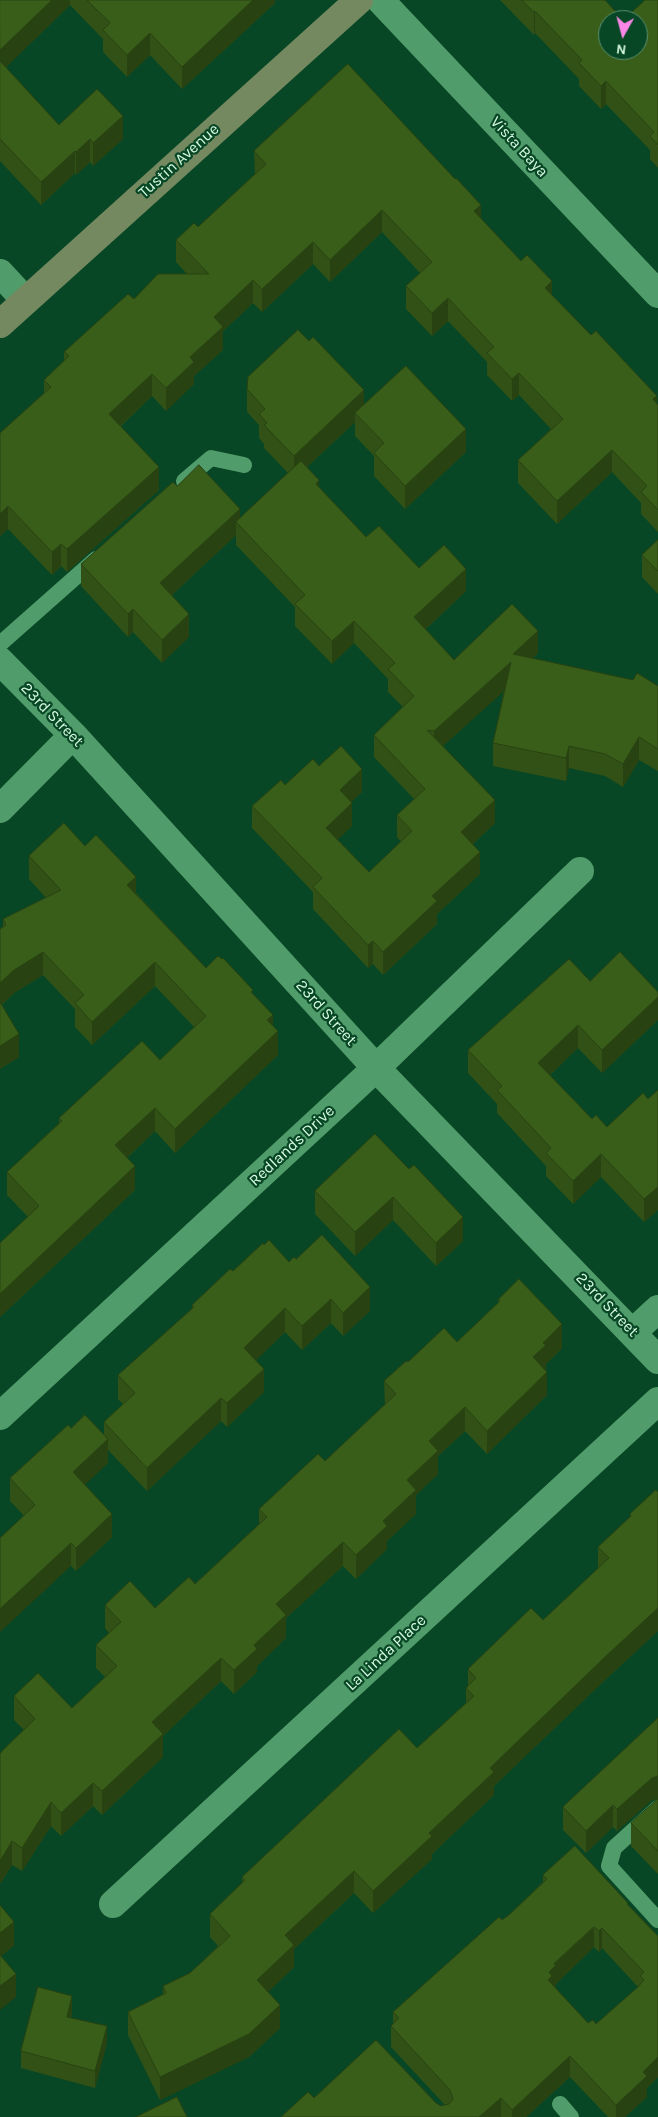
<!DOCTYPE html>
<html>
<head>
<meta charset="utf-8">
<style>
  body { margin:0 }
  #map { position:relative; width:658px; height:2117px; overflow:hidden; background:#084725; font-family:Karla,sans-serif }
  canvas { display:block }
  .north { position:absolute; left:598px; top:10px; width:50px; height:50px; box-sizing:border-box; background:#084725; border:1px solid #5a8f6f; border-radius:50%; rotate:187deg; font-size:14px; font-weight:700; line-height:20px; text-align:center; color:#d5fadf }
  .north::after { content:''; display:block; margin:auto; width:18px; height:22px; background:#fa87e7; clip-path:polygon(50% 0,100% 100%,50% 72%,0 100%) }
</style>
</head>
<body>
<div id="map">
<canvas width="658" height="2117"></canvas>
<div class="north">N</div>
</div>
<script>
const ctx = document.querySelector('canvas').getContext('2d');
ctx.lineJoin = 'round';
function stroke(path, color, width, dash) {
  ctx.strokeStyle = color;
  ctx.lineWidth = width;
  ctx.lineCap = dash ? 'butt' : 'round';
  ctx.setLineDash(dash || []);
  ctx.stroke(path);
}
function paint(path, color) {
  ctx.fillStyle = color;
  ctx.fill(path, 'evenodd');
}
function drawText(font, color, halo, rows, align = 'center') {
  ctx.font = font + ' Karla,sans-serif';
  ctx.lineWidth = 4.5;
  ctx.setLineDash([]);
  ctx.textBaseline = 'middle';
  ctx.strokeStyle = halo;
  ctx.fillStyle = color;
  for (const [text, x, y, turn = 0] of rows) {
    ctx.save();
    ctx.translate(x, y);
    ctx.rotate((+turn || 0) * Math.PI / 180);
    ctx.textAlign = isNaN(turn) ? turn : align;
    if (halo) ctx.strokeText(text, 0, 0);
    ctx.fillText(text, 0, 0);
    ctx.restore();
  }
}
stroke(new Path2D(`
  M184,481L211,458L244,465
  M0,644L96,559
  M658,1808L614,1848L609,1866L658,1920
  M560,2104L571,2117`), '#519c6b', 16);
stroke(new Path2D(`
  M380,0L658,294
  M0,273L25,300
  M0,661L73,735L376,1068L658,1360
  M0,809L73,735
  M633,1332L658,1309
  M0,1416L376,1068L580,871
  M113,1904L658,1401`), '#519c6b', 28);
stroke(new Path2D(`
  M0,324L359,0`), '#758960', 28);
paint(new Path2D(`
  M0,0H275V3L182,89L150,55L127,77L103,52V39L70,5L6,67L59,125L123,139L93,166L90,162L76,175L75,173L41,205L0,161Z
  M500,0H605L623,20L658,0V168L650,159V150L606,104L601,109L579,86V79L535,33L534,35Z
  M254,151L481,219L552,295L658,405V532L641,514V503L612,472L557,524L518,483V460L551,429L519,395L512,401L487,375V362L448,321L432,336L406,309V286L420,273L382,232L330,282L313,264L262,312L253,303L223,331V350L194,376V384L166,411L152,396L121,426L159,490L67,572L61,566L52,575L8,529L0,536V433L44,393V380L64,361V352L134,299L187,274L176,262V240L198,227L255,174Z
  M247,389L364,405L466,452L405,509L374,476V456L355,436V422L307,467L319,488L366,537L419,568L466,591L426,629L454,660L538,653L533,658L658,686V771L639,760L623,787L605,776L569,768L566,781L493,766V743L504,690L443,746L495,823L473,844L480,874L437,914V924L383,975L373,964L368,968L313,909V892L252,828V806L285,785L319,766L362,792L351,802L352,826L337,840L369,872L401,842L397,837V815L414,799L374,757V735L403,707L388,692V679L354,643L332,664L295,626V607L236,545V535L172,595L189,637L162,663L133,632L128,637L81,586V564L177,486L240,518L288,473L264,448V444L259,438V425L247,412Z
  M658,540V594L642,577V555Z
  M85,846L136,893L206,968L253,994L273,1026L278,1055L175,1153L155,1131L127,1158L135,1190L0,1317V1243L28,1217L7,1195V1172L59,1123V1118L160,1060L194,1027L155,986L92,1045L75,1027V1009L43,975L14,993L2,1005L19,1057L0,1069V929L3,927V919L46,898L29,879V856Z
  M590,981L658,992V1020L602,1073L578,1048L550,1075L592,1119L607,1127L648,1099L658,1090V1210L644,1222L601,1177L573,1204L546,1176V1166L497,1113V1104L468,1073V1050Z
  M375,1134L463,1241L436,1266L393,1220L355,1256L315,1214V1191Z
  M289,1262L370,1311L343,1336L331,1323L302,1350L285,1332L256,1360L264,1392L227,1427L221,1421L147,1491L108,1450V1463L84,1485L112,1537L76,1571L10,1501V1478L71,1428L104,1435V1422L123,1404L118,1399V1375L192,1309V1305L233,1271Z
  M498,1300L562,1348L546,1364V1369H545L547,1395L487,1454L465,1431L438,1456V1474L416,1495V1514L387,1541V1549L356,1579L343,1566L286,1618V1638L257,1666V1672L234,1694L221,1681L163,1736V1757L102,1815L93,1806L61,1836L51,1826L22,1871L12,1865L0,1884L24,1730L14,1720V1696L72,1708L105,1677L96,1668V1645L109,1633L105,1628V1605L155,1608L195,1584L259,1524V1509L325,1461L385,1405L384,1381L408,1362L457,1342L498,1303Z
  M658,1492V1631L606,1679L494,1786V1795L432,1854V1859L373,1913L354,1893L294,1949V1967L268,1992L280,2028L249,2057L160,2100L128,2035V2012L163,1995V1986L190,1973L218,1946L210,1937V1914L242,1883V1877L417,1748L466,1703V1688L468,1686V1669L543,1620L598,1569V1547L630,1517V1514Z
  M658,1799V1874L631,1846V1823Z
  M652,1800L617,1831L613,1827L586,1853L563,1830V1807Z
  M543,1875L628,1905L658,1936V2077L647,2088V2097L625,2117H608L570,2077L526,2117H281L314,2098L436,2103L441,2106L445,2105L391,2047V2026L393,2024V2012L502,1920L509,1915L543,1882ZM594,1947L599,1952L602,1948L638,1987L596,2024L588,2023L554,1987L556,1986V1984Z
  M72,2013L71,2018L107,2043L95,2088L21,2068V2051Z`), '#315116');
paint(new Path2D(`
  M52,0H70V5L0,73V50Z
  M253,0H275V3L182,89V67Z
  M535,11V33L534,35V12Z
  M150,33V55L127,77V55Z
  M606,81V104L601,109V86Z
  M123,116V139L93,166V143Z
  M90,139V162L76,175V152Z
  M75,151V173L41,205V182Z
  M481,205V227L474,211Z
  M382,210V232L330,282V260Z
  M313,242V264L262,312V289Z
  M253,280V303L223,331V350L194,376V384L166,411V388L190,357L214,317Z
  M552,281V304L545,288Z
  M448,298V321L432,336V313Z
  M519,373V395L512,401V379Z
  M152,374V396L109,436V414Z
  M364,390V414L355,413V422L294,479V456Z
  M657,396V418L653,399Z
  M466,429V452L405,509V486Z
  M612,450V472L557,524V501Z
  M159,467V490L67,572V549Z
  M319,480V503L316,484Z
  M8,506V529L0,536V514Z
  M240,509V527L236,522V535L160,606V583Z
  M61,544V566L52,575V552Z
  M466,569V591L414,640V617Z
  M133,609V632L128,637V614Z
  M189,614V637L162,663V640Z
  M354,621V643L332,664V641Z
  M538,631V653L513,676V654Z
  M511,662V685L434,754V731Z
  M639,737V760L623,787V764Z
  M569,746V768L566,781V758Z
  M362,769V792L340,813V790Z
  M495,800V823L461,855V832Z
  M352,803V826L326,851V828Z
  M480,852V874L437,914V924L383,975V952L432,896Z
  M136,877V900L127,885Z
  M373,941V964L368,968V945Z
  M43,952V975L14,993L0,1006V983L14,970Z
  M155,962V986L92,1045V1022Z
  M658,997V1020L602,1073V1050Z
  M273,1015V1036L278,1031V1055L175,1153V1129L267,1020Z
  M578,1025V1048L538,1086V1063Z
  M19,1034V1057L0,1069V1046Z
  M155,1108V1131L115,1169V1145Z
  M601,1154V1177L573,1204V1181Z
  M135,1166V1190L0,1317V1294Z
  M658,1187V1210L644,1222V1199Z
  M393,1197V1220L355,1256V1232Z
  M463,1217V1241L436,1266V1243Z
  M370,1287V1311L343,1336V1313Z
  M331,1299V1323L302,1350V1326Z
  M285,1308V1332L244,1372V1348Z
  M562,1324V1348L546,1364V1369L533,1381V1357L543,1343Z
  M264,1369V1392L227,1427V1403Z
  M547,1372V1395L487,1454V1431Z
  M221,1398V1421L147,1491V1468Z
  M465,1407V1431L438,1456V1474L416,1495V1514L387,1541V1549L356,1579V1555L383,1521L429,1441Z
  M108,1439V1463L73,1496V1472Z
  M112,1514V1537L76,1571V1548Z
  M343,1542V1566L286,1618V1638L257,1666V1672L234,1694V1670L254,1645L276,1604Z
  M71,1543V1566L0,1632V1609Z
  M658,1608V1631L606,1679L494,1786V1795L432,1854V1859L373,1913V1891L429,1833L490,1768L606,1656Z
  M221,1658V1681L163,1736V1757L102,1815V1791L152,1722Z
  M658,1776V1799L652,1800L617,1831V1809L652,1778Z
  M93,1783V1806L61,1836V1813Z
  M51,1802V1826L22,1871V1848Z
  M613,1805V1827L586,1853V1831Z
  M12,1841V1865L0,1884V1861Z
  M354,1871V1893L294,1949V1967L257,2003V1980L285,1935Z
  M14,1922V1946L0,1957V1933Z
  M594,1927V1947L556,1984V1986L552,1989L548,1980L549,1972L554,1964Z
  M602,1928V1948L599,1952V1931Z
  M16,1974V1997L0,2010V1986Z
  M72,1996V2013L67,2034V2017Z
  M280,2005V2028L249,2057L160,2100V2077Z
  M107,2026V2043L95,2088V2071Z
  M570,2056V2077L526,2117H512V2110Z
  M658,2057V2077L647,2088V2097L625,2117H616V2105L643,2072Z
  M501,2098V2117H479Z`), '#284212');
const building = new Path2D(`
  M0,0H52L0,50Z
  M87,0H253L182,67L150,33L127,55L103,30L110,23Z
  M522,0H605L623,20L645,0H658V145L650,136L654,132L606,81L601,86L579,63L582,60L535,11L534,12ZM608,20H638V50H608Z
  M0,61L59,125L97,89L123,116L93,143L90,139L76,152L75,151L41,182L0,139Z
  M348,64L455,179L456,178L481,205L474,211L521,261L527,255L552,281L545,288L591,335L596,331L657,396L653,399L658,405V510L641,492L647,486L612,450L557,501L518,460L563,419L519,373L512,379L487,353L494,347L448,298L432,313L406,286L432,262L382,210L330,260L313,242L262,289L253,280L214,317L223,327L190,357L194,362L166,388L152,374L109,414L159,467L67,549L61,544L52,552L8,506L0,514V433L51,387L44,380L69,356L64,352L128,294L134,299L158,274H209L176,240L194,223L198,227L266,164L254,151Z
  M298,330L309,341L313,337L364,390L294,456L264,425L267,423L259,414L265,409L247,389L248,377Z
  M406,366L466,429L405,486L374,453L384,443L355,413Z
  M301,461L319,480L316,484L366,537L379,526L419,568L444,545L466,569L414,617L454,660L512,604L538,631L513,654L633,680L637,673L658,686V749L639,737L623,764L605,754L569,746L566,758L493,743L511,662L434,731L427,730L495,800L461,832L480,852L432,896L437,901L383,952L373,941L368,945L313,887L322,878L252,806L281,780L285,785L313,759L319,766L341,746L362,769L340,790L352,803L326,828L369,872L412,831L397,815L425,789L374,735L414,696L388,669L395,663L354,621L332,641L295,604L305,595L236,522Z
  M199,465L240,509L160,583L189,614L162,640L133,609L128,614L81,564L173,482L177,486Z
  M658,540V571L642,555Z
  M64,823L85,846L96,835L136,877L127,885L206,968L218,956L222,959L223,958L253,990L251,992L273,1015L267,1020L278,1031L175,1129L155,1108L115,1145L135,1166L0,1294V1243L39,1206L7,1172L62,1121L59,1118L142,1041L160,1060L206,1016L155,962L92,1022L75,1003L84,995L43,952L14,970L0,983V929L6,925L3,919L61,890L29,856Z
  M620,952L658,992V997L602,1050L578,1025L538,1063L592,1119L596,1115L607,1127L643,1093L648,1099L658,1090V1187L644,1199L601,1154L573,1181L546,1153L551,1148L497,1090L502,1086L468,1050L569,959L590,981Z
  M0,1002L19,1034L0,1046Z
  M375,1134L409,1169L414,1165L463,1217L436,1243L393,1197L355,1232L315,1191Z
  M322,1235L370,1287L343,1313L331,1299L302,1326L285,1308L244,1348L264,1369L227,1403L221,1398L147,1468L104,1422L135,1393L118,1375L194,1307L192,1305L230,1269L233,1271L263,1243L264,1245L269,1240L289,1262L294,1257L296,1259Z
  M519,1279L562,1324L543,1343L546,1345L533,1357L547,1372L487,1431L465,1407L429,1441L438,1451L407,1480L416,1490L383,1521L387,1526L356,1555L343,1542L276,1604L286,1615L254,1645L257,1649L234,1670L221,1658L152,1722L163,1734L102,1791L93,1783L61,1813L51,1802L22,1848L12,1841L0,1861V1754L2,1751L35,1719L14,1696L38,1673L72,1708L117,1666L96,1645L121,1622L105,1605L130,1581L155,1608L189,1577L195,1584L267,1517L259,1509L318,1454L325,1461L396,1394L384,1381L406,1361L408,1362L444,1328L457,1342L500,1301L498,1300Z
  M85,1415L108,1439L73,1472L112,1514L76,1548L71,1543L0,1609V1538L35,1505L10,1478L68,1425L71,1428Z
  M656,1490L658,1492V1608L606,1656L490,1768L494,1772L429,1833L432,1836L373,1891L354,1871L285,1935L294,1945L257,1980L280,2005L249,2034L160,2077L128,2012L166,1993L163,1986L190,1973L230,1936L210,1914L245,1880L242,1877L399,1729L417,1748L474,1696L466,1688L476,1678L468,1669L531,1608L543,1620L609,1558L598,1547L631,1516L630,1514Z
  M658,1718V1776L652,1778L617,1809L613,1805L586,1831L563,1807Z
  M658,1799V1851L631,1823Z
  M575,1846L628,1903L627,1904L658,1936V2057L643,2072L647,2076L616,2105L570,2056L512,2110L501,2098L479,2117H281L308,2092L314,2098L376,2040L436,2103L441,2106L449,2104L453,2099L450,2090L391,2026L399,2018L393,2012L499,1917L502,1920L509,1915L547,1879L543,1875ZM594,1927L599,1931L602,1928L644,1972L640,1976L644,1980L638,1987L596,2024L593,2020L588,2023L548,1980L552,1976L549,1972L556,1965L554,1964Z
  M0,1905L14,1922L0,1933Z
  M0,1955L16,1974L0,1986Z
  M38,1987L72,1996L67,2017L107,2026L95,2071L21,2051Z
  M177,2097L187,2117H136Z`);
paint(building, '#395e19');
stroke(building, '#284212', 1);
drawText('16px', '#d5fadf', '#084725', [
  ["Vista Baya",519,147,47],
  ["Tustin Avenue",179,161,-42],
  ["23rd Street",52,715,46],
  ["23rd Street",326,1013,48],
  ["Redlands Drive",292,1146,-43],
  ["23rd Street",607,1305,46],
  ["La Linda Place",386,1653,-43]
]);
</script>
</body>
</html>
